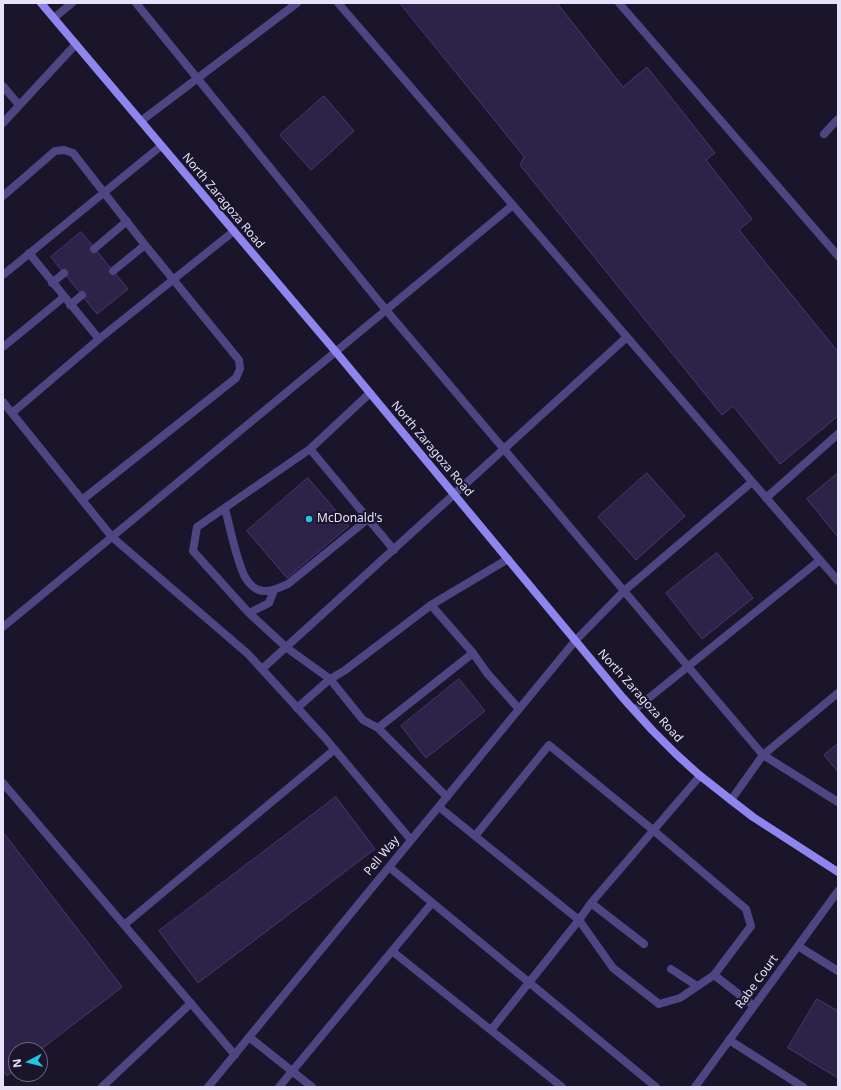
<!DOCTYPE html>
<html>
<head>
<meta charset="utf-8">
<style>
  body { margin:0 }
  #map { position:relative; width:841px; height:1090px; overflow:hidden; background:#1a152a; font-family:"Noto Sans",sans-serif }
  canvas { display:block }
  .frame { position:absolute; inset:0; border:4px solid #e6e2fb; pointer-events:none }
  .north { position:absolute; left:8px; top:1042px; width:40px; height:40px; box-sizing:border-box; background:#1a152a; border:1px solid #6c677e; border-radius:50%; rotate:263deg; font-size:11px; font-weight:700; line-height:16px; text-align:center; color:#e6e2fb }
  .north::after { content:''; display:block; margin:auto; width:14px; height:18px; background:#27c3e2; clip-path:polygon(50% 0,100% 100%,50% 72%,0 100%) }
</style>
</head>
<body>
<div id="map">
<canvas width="841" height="1090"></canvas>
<div class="frame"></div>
<div class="north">N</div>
</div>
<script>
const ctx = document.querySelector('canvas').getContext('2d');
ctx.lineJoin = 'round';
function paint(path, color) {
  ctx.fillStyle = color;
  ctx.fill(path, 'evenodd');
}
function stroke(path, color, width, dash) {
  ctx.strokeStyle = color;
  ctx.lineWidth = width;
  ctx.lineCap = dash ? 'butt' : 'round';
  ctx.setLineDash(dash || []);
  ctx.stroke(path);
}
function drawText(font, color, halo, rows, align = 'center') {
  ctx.font = font + ' "Noto Sans",sans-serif';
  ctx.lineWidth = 4;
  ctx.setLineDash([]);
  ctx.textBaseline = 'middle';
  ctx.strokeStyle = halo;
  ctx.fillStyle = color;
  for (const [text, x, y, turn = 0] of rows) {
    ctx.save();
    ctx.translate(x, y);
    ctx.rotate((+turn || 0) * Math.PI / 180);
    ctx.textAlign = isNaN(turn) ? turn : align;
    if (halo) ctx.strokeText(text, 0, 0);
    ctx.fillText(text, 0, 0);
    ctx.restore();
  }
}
const building = new Path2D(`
  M400,3H557L623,87L647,67L715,153L706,160L752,219L739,230L838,352V416L780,464L733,406L722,415L520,165L524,157Z
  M324,96L354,131L311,170L280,135Z
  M81,232L128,289L97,314L51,257Z
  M647,473L685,516L636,560L598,517Z
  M838,473V537L807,499Z
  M308,478L349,526L287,578L247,531Z
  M717,553L753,598L702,639L666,593Z
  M459,679L485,711L426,758L401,726Z
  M838,744V772L824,755Z
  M336,797L375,849L198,983L159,931Z
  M3,832L122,987L40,1050H16V1069L7,1076L3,1070Z
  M817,999L838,1011V1078L788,1048Z`);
paint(building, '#2d2348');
stroke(building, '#483971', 1);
stroke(new Path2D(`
  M136,3L386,310L763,755L838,802
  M338,3L838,581
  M619,3L838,256
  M54,18L72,3
  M3,86L19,105
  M141,121L297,3
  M3,123L76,44
  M3,196L55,151L64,150L73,153L145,245L239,360L240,369L236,378L82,500
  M94,249L127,221
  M29,253L99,339
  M113,271L145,245
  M3,275L161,146
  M52,283L64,273
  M70,305L82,295
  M3,347L64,297
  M370,393L310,449L394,550
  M3,402L112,537L248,654L325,738L411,840
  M12,413L99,339L234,231
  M310,449L197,527L193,551L249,613L287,648L330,679L363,720L378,728L447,797
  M766,498L838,434
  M225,508C230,528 236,559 245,577C249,584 256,591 264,591C273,592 280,587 288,584L368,519
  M249,613L269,603L274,590
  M3,627L513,205
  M575,641L624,591L752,482
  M473,653L487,673L519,709
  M262,669L627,337
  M297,708L330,679L344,671L431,605L508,559
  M634,710L820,560
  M378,728L473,653L431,605
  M3,783L235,1055
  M731,800L763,755L838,693
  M439,807L579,920L613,968L659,1004L680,998L714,975L751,926L746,909L653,830L549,745L475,836
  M389,867L656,1087
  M591,903L644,944
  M124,925L334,750
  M798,946L838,971
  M392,951L562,1087
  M671,969L697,986
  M714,975L754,1006
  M491,1030L579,920L591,903L700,776
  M249,1037L312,1087
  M729,1040L803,1087
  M102,1087L191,1003
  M279,1087L432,903`), '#4d4682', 8);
stroke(new Path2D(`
  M824,134L838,119
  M208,1087L575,641
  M695,1087L838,891`), '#4d4682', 8);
stroke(new Path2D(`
  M41,3L336,352L623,698L652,730L676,754L698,774L731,800L753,817L838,872`), '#8f85ee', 8);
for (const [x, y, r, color] of [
  [309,519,4,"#27c3e2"]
]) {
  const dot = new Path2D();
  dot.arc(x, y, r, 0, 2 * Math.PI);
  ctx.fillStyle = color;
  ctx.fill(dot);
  stroke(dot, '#1a152a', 1.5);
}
drawText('12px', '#e6e2fb', '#1a152a', [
  ["North Zaragoza Road",223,201,50],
  ["North Zaragoza Road",432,449,50],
  ["North Zaragoza Road",640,696,48],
  ["Pell Way",382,856,-50],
  ["Rabe Court",757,982,-54]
]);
drawText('12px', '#e6e2fb', '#1a152a', [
  ["McDonald's",317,519]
], 'left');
</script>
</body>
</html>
